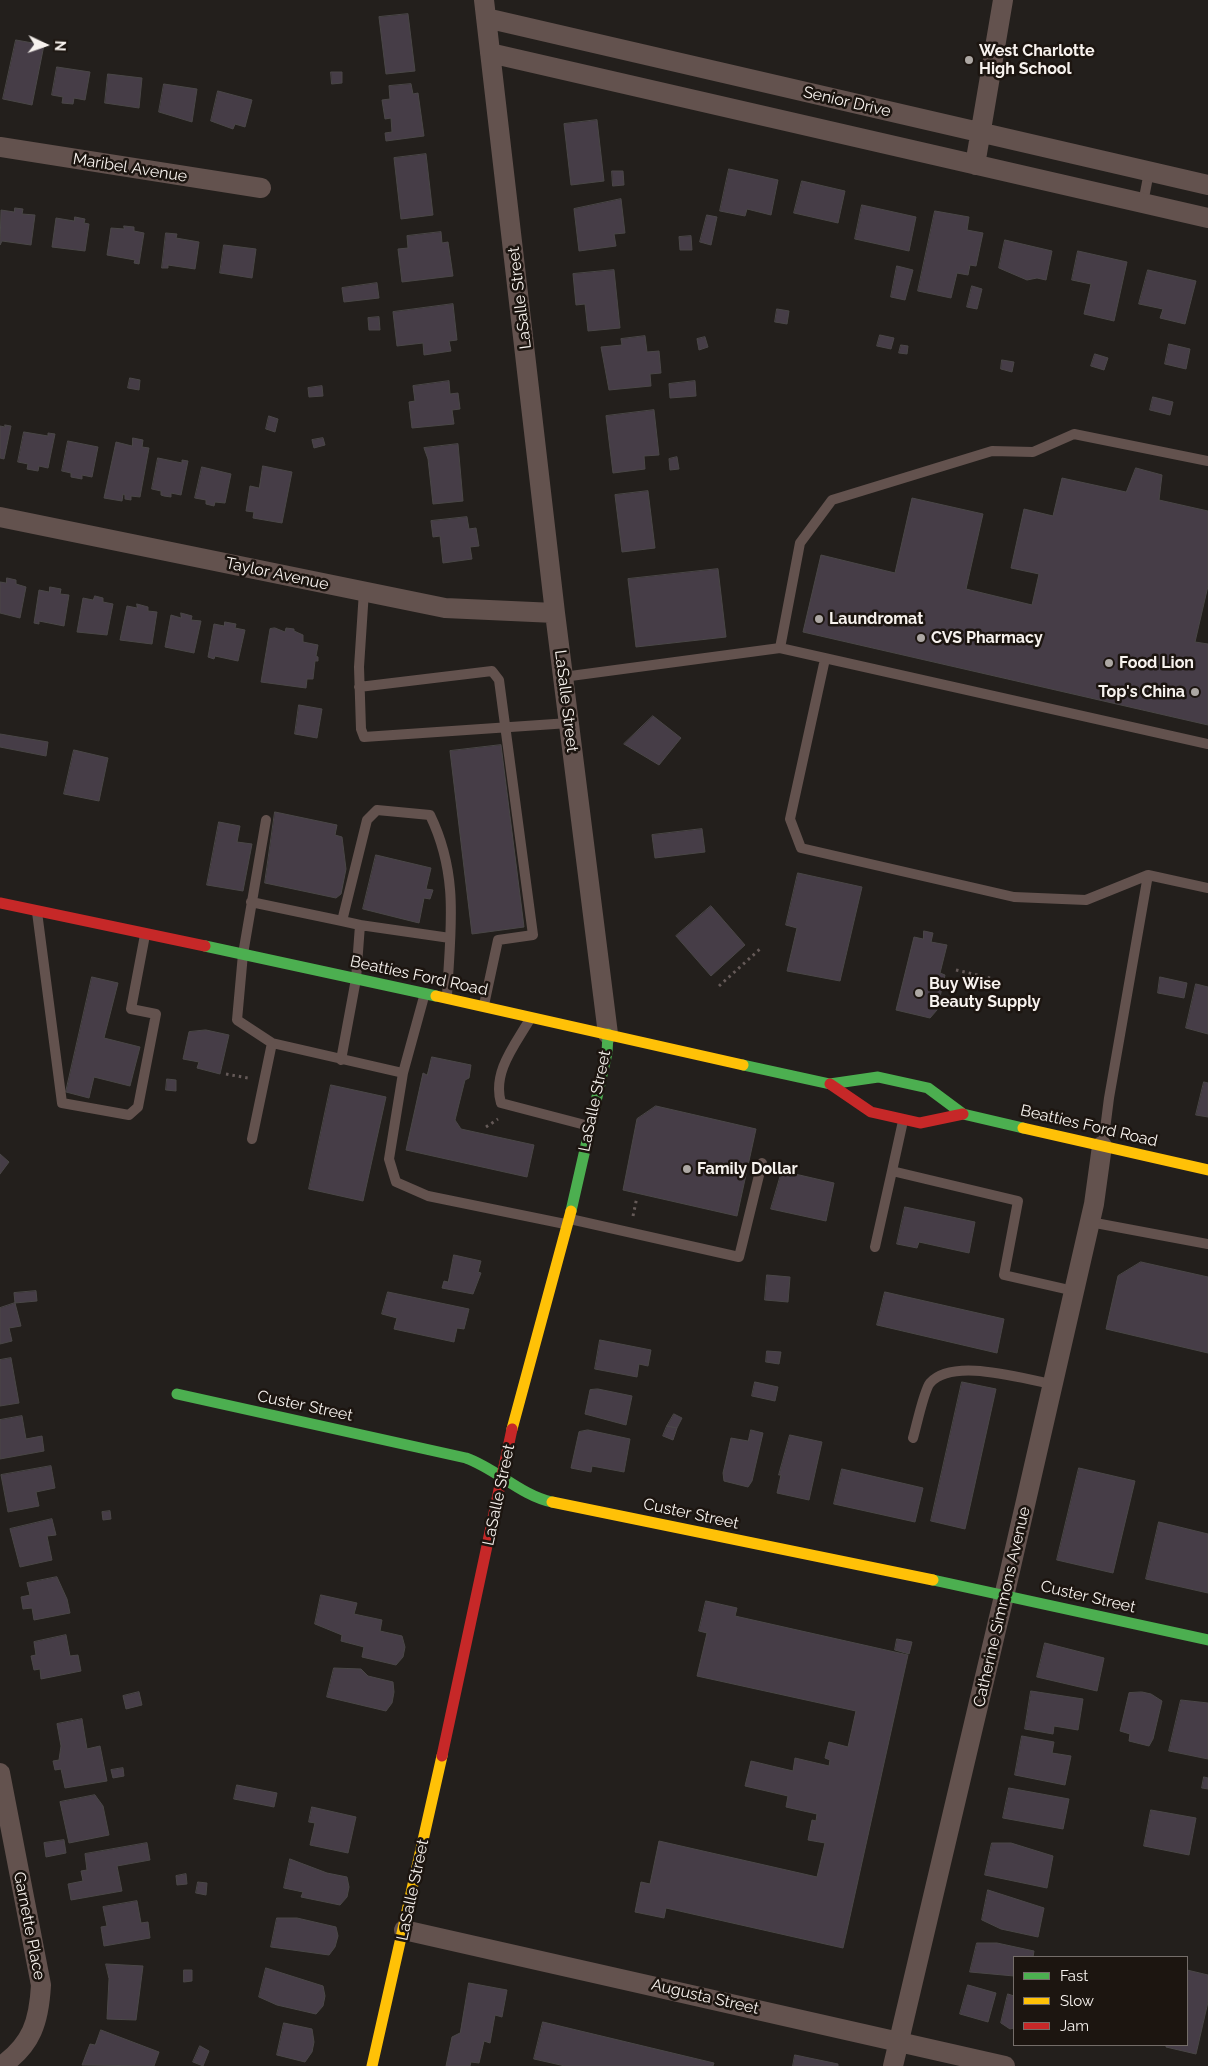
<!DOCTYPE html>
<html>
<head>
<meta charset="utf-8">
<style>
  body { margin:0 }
  #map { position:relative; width:1208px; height:2066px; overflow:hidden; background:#231f1c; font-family:Raleway,sans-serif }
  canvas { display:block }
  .legend { position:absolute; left:1013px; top:1956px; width:175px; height:90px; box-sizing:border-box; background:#1c1510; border:1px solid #746d69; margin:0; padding:6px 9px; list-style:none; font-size:15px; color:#f7f2ee }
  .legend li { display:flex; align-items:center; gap:10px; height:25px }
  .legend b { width:25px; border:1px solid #746d69 }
  .north { position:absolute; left:20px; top:20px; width:50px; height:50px; -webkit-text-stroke:4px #1c1510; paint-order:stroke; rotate:93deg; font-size:14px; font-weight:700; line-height:20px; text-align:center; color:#f7f2ee }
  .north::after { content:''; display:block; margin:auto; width:18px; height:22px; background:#f7f2ee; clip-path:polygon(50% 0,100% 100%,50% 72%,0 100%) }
</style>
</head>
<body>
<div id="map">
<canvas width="1208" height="2066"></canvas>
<ul class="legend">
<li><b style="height:6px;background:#4caf50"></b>Fast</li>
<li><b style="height:6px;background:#ffc107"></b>Slow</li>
<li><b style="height:6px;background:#c62828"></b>Jam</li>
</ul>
<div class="north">N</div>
</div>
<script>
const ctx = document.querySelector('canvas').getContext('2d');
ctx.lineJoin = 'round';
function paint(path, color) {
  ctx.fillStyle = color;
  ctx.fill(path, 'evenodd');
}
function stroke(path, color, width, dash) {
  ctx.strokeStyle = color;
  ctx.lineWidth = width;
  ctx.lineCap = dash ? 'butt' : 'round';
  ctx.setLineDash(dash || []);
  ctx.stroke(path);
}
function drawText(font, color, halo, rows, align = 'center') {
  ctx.font = font + ' Raleway,sans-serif';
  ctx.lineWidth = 5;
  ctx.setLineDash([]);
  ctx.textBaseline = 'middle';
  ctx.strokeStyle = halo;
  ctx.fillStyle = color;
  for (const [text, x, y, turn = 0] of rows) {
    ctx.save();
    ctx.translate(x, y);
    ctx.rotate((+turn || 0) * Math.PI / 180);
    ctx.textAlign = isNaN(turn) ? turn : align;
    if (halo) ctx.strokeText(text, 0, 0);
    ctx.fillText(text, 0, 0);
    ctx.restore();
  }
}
const building = new Path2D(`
  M408,14L415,71L386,74L379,17Z
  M16,40L44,45L32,105L3,99Z
  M57,67L90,72L85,100L74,98L73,104L62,103L63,97L52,95Z
  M331,72H342V83L332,84Z
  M108,74L142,78L139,108L105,103Z
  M164,84L197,89L192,122L159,112Z
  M411,84L413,94L418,93L424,136L386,141L385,133L392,132L391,118L385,119L382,100L390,99L389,86Z
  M218,91L252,100L245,127L235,124L233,129L211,121Z
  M597,120L604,181L571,185L564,124Z
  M426,154L433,215L401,219L394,158Z
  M729,169L778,180L771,215L747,209L745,216L720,211Z
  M612,171H623L624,185L613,186Z
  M802,181L845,191L838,223L794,213Z
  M621,199L625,233L614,234L616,246L579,251L574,209Z
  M862,205L916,217L909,251L855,239Z
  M15,208L23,209L22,214L35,215L31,245L2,241L0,245L1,210L14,212Z
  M935,211L969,217L967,230L983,233L976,266L970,265L968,275L957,273L951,298L918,291Z
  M707,215L717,217L711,245L700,242Z
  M75,217L85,219L84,223L89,224L85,251L52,247L56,218L74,221Z
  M124,226L134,227V231L144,233L139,264L134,263L135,260L107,255L111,228L124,229Z
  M441,232L442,243L448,242L453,276L402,282L398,249L408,248L407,236Z
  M166,233L177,234L176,238L199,242L195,269L168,265V268H162Z
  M691,236L692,250H680L679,237Z
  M1005,240L1052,251L1046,280L1037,278L1027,280L999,268Z
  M224,245L256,249L252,278L220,273Z
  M1078,251L1127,262L1114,321L1084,314L1091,284L1072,280Z
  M897,266L913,270L905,300L891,297Z
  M614,270L620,328L588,331L585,304L576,305L573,274Z
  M1148,270L1196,281L1185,324L1160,318L1163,309L1139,304Z
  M377,283L379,298L344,302L342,288Z
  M972,286L982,289L977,309L967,307Z
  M453,304L457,340L449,341L451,351L424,355L423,343L397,346L393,312Z
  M777,309L789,311L787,324L775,322Z
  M379,317L380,330H369L368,318Z
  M880,335L894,338L891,349L877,346Z
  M645,336L647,352L659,351L661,373L650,374L651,386L609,390L601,347L622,345L621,339Z
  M705,337L708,347L699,350L697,339Z
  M1169,344L1190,349L1186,369L1165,364Z
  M901,345L908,346L907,354L899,353Z
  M1095,354L1108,358L1104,370L1091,366Z
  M1002,360L1014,362L1012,372L1001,369Z
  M130,378L140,380L139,390L128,388Z
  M449,381L450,394L458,393L460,409L452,410L454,424L412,428L409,402L415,401L413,386Z
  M695,381L696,396L670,398L669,384Z
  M322,386L323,396L309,397L308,388Z
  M1153,397L1173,402L1170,415L1150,410Z
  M654,410L659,455L644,456L645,469L613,473L606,416Z
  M269,416L278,419L275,432L266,429Z
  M5,425L11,426L4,459L0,458V426L5,427Z
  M24,432L48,436V433L55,434L48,468L39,466L38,471L27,469L28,464L18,462Z
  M133,438L143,440L142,447L149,448L140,497L131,496V500L125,499V495L123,494L122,501L104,498L116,442L132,446Z
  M323,438L325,445L314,448L312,440Z
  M68,441L98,447L92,477L82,475V479L71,477V473L62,471Z
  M458,444L463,501L433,504L428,459L424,448Z
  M677,457L679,469L670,470L669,459Z
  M158,458L182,463V460L188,461L181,495L171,493V497L164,496L161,495V491L152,489Z
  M263,466L292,472L282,523L253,518L254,512L246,511L250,486L259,488Z
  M202,467L231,474L225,503L215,502L214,506L206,504V500L195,498Z
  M1136,468L1162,475L1159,500L1208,511V586L1195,642L1208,644V725L803,632L821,555L895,573L912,498L983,514L966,589L1032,605L1039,574L1011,568L1024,509L1053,516L1062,478L1126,492Z
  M648,491L655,548L622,552L615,495Z
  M467,517L469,529L476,528L479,546L470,547L472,559L443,563L440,536L433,537L431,521Z
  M718,569L726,637L636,647L628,579Z
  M7,578L16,580V584L26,587L20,618L0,613V582L6,583Z
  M50,587L61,589L60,594L69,595L64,626L39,621V624L34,623L39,590L49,592Z
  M95,596L103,598V602L113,604L107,635L77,632L83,598L93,600Z
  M137,604L148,607V611L157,612L152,644L120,640L127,606L137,608Z
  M181,613L192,616L191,620L201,621L194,653L165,647L171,615L181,618Z
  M225,622L236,624L235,628L245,630L238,661L215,656L214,659L208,657L214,624L224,626Z
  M275,628L285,632L286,628L294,629V631L303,635V642L318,645L316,656L318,657V661H315L313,679H307L306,688L261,682L270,629Z
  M299,705L322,709L317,738L295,734Z
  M653,716L681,738L659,765L624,744Z
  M0,734L48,742L46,756L0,747Z
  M501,745L524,927L472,934L450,751Z
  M74,750L108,758L99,801L64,794Z
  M275,812L337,825L335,835L342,837L346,869L341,894L336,898L265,883Z
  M219,822L240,826L237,842L252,844L243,891L207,885Z
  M702,829L705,852L655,858L652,835Z
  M376,855L431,868L426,889L433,890L430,899L424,898L419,923L363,909Z
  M798,873L862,887L840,981L787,971L797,928L786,925Z
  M711,906L745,945L711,976L676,936Z
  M924,931L933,933L931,942L947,945L940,973L945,975L937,1010L930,1018L896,1010L914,937L923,939Z
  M92,977L118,983L104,1038L140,1047L130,1086L94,1077L89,1098L66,1092Z
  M1160,977L1187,983L1184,998L1158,993Z
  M1196,984L1208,987V1034L1186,1028Z
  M206,1030L229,1035L220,1074L197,1068L199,1062L183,1059L189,1032Z
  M432,1057L471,1065L469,1078L465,1080L455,1120L461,1129L534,1145L527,1177L406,1150L423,1073L427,1075Z
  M167,1079L176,1080V1091L166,1090Z
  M1204,1082L1208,1083V1117L1196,1115Z
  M331,1085L386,1097L363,1201L309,1189Z
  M656,1106L756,1129L737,1216L623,1190L637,1119Z
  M0,1154L9,1162L0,1174Z
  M782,1171L834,1183L826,1221L771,1209Z
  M905,1207L975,1222L969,1253L919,1242L917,1248L897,1244Z
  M454,1255L481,1261L478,1272L481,1273L473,1294L442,1288L444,1281L448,1282Z
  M1141,1262L1208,1277V1353L1106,1329L1118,1276Z
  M767,1275L790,1277L788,1302L765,1300Z
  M36,1291L37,1301L15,1303L14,1293Z
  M388,1292L469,1309L464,1329L457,1328L454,1342L394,1329L397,1318L382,1314Z
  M885,1292L1004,1319L997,1353L877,1325Z
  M15,1303L21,1326L9,1328L12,1341L0,1344V1308Z
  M600,1340L651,1350L648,1366L639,1364L637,1377L595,1369Z
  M767,1351L781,1352L779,1364L766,1362Z
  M11,1358L19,1403L0,1406V1360Z
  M755,1382L778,1387L775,1401L752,1396Z
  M962,1382L996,1389L965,1529L931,1521Z
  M598,1389L632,1396L626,1425L585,1414L590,1390Z
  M674,1414L682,1418L677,1428L667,1426Z
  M22,1416L26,1439L42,1436L44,1451L0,1459V1420Z
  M667,1426L677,1428L673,1440L663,1436Z
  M588,1430L630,1439L624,1472L592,1466L591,1472L571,1468L579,1432Z
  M751,1430L763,1433L752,1481L748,1487L724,1481L723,1473L731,1438L748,1441Z
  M790,1435L822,1442L809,1500L777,1493L781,1475H779Z
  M51,1466L55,1488L36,1492L39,1506L8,1512L1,1475Z
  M1079,1468L1135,1481L1113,1573L1057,1560Z
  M842,1469L923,1488L915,1522L834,1504Z
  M110,1511L111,1519L103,1520L102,1512Z
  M52,1519L56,1535L47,1536L52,1560L20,1567L10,1529Z
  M1159,1522L1208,1534V1593L1146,1579Z
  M57,1577L67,1599L70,1613L34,1620L32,1608L23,1609L21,1597L30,1595L27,1583Z
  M321,1595L357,1603L354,1614L382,1620L380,1631L402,1636L405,1647L403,1657L396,1665L362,1657L364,1647L341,1641L342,1635L315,1624Z
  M706,1601L737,1608L735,1616L908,1655L843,1948L666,1908L664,1918L635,1912L641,1882L650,1884L659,1841L817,1877L825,1843L808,1840L812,1820L816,1821L817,1814L786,1807L788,1796L745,1786L751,1761L793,1771L795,1758L829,1766L830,1760L825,1758L829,1742L848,1747L856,1711L697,1676L707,1633L699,1631Z
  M66,1635L70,1656L78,1655L81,1671L41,1679L40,1669L34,1670L31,1656L36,1655L34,1642Z
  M897,1639L912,1642L909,1654L895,1650Z
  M1045,1643L1104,1658L1097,1691L1037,1677Z
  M334,1668L361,1669L368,1676L393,1682L394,1692L392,1703L386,1711L327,1697Z
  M1031,1691L1083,1699L1078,1730L1054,1726L1053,1734L1025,1729Z
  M139,1692L142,1705L126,1709L123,1696Z
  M1142,1692L1151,1694L1162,1701L1153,1739L1149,1746L1129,1741L1130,1734L1120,1731L1129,1693Z
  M1181,1700L1208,1703V1759L1169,1751Z
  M82,1719L87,1749L100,1746L107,1781L65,1788L61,1769L55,1770L53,1761L59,1760L61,1746L57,1724Z
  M1022,1736L1054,1742L1052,1753L1071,1756L1065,1785L1015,1775Z
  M123,1768L124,1776L113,1778L111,1770Z
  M1204,1777L1208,1778V1789L1202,1788Z
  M237,1785L277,1793L274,1807L234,1799Z
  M1009,1788L1069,1799L1063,1829L1003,1818Z
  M95,1795L103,1806L109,1835L69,1843L60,1802Z
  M312,1807L356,1817L348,1853L310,1845L315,1823L309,1822Z
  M1151,1810L1196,1818L1189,1855L1144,1846Z
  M64,1840L66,1853L46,1857L44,1843Z
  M147,1843L150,1860L117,1866L122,1891L71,1900L68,1884L83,1881L81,1871L87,1870L85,1854Z
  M992,1843H1011L1053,1856L1047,1888L985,1875Z
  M290,1859L327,1873L347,1877L349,1887L347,1897L340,1905L301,1897L303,1892L284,1888Z
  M186,1874L187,1884L177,1885L176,1876Z
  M198,1882L207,1883L206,1895L196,1893Z
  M988,1890L1044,1908L1038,1937L1001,1929L982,1920Z
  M137,1901L141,1923L148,1922L150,1938L104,1946L101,1927L107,1926L103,1907Z
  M277,1918H297L336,1927L338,1936L335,1947L329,1955L271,1947Z
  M977,1943H997L1034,1951L1033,1957H1014V1976L970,1972Z
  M106,1964L143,1966L136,2020L107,2019L109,1979Z
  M266,1968L323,1986L325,1996L323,2006L316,2014L277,2005L259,1997Z
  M184,1970H192V1981L184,1982Z
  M1187,1970L1208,1975V2002L1196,2054L1166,2047V2045H1187Z
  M469,1983L507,1990L502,2017L495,2015L490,2043L484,2041L479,2063L471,2062L470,2066H446L452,2037L460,2033Z
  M968,1985L996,1993L988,2022L960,2014Z
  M1008,1994L1014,1996V2028L1010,2029L1001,2023Z
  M543,2022L714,2063L713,2066H565L534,2059Z
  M284,2023L312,2029L314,2042L312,2052L305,2062L277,2055Z
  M101,2030L159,2052L154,2066L82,2065L90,2044L95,2045Z
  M200,2046L209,2051L203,2066L193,2062Z
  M795,2055L838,2064V2066H793Z`);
paint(building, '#463d47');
stroke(building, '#4a4747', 1);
stroke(new Path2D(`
  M956,970L994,979
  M719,986L760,949
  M226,1074L248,1078
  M486,1127L498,1119
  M633,1216L637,1197`), '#655a58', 3, [2.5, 4]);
stroke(new Path2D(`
  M1143,203L1149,172
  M364,591L359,667L361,729L364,737L569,723
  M780,648L800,543L832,500L992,451L1033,452L1074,434L1208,461
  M825,659L790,819L801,848L1014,897L1086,900L1148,875L1208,888
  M563,677L780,648L1208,744
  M359,687L492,671L499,680L533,935L498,940L484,1005
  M251,902L342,921
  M37,912L62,1103L129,1115L138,1107L156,1014L131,1009L145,935
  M360,925L450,938
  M530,1019C515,1045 492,1072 501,1103L589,1126
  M272,1043L403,1073L425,993
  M341,1060L356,979L360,925L342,921L367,820L377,810L430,815C460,877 450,931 447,996
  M403,1073L389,1159L396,1182L428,1196L565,1224
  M252,1139L272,1043L237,1020L243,954L266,820
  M1103,1145L1109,1098L1148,875
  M892,1171L903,1121
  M570,1219L739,1257L762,1163
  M1090,1222L1208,1244
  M875,1247L892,1171L1018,1201L1004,1275L1074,1291
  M913,1438C916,1428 924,1390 930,1383C953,1357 1022,1379 1053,1384`), '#63524e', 10);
stroke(new Path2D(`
  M484,0L555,613L608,1034
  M486,18L1208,185
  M490,53L1208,218
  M0,147L261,188
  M975,165L1003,0
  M0,517L445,608L555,613
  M0,1773L41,1985C39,2021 32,2045 1,2066
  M404,1930L1005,2066
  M893,2066L1009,1575L1094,1204L1102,1146`), '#63524e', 20);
stroke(new Path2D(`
  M205,946L436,996
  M743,1065L830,1084L878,1077L928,1088L963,1114L1023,1128
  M571,1211L607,1053L608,1034
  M177,1394L466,1458C497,1469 520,1495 552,1502
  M933,1580L1208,1640`), '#4caf50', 11);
stroke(new Path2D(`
  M436,996L743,1065
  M1023,1128L1208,1170
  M512,1429L571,1211
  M552,1502L933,1580
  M372,2066L442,1756`), '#ffc107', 11);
stroke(new Path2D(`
  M0,903L205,946
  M830,1084L871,1112L920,1123L963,1114
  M442,1756L512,1429`), '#c62828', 11);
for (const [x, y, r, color] of [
  [969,60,5,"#ada8a4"],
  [819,619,5,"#ada8a4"],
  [921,638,5,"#ada8a4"],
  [1109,663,5,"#ada8a4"],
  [1195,692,5,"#ada8a4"],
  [919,993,5,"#ada8a4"],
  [687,1169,5,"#ada8a4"]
]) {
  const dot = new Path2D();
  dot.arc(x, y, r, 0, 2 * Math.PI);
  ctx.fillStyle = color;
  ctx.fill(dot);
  stroke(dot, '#1c1510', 2);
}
drawText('bold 16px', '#f7f2ee', '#1c1510', [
  ["West Charlotte",979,51],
  ["High School",979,69],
  ["Laundromat",829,619],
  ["CVS Pharmacy",931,638],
  ["Food Lion",1119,663],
  ["Top's China",1185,692,"right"],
  ["Buy Wise",929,984],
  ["Beauty Supply",929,1002],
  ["Family Dollar",697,1169]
], 'left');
drawText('16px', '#f7f2ee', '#1c1510', [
  ["Senior Drive",847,102,13],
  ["Maribel Avenue",130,168,9],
  ["LaSalle Street",520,298,-97],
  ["Taylor Avenue",277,574,12],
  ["LaSalle Street",566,701,83],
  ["Beatties Ford Road",419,976,12],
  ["LaSalle Street",595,1101,-78],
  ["Beatties Ford Road",1089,1126,13],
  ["Custer Street",305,1406,12],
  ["LaSalle Street",499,1495,-78],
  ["Custer Street",691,1514,12],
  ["Custer Street",1088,1597,13],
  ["Catherine Simmons Avenue",1002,1607,-77],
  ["LaSalle Street",413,1890,-78],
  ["Garnette Place",29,1926,79],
  ["Augusta Street",705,1997,13]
]);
</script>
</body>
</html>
